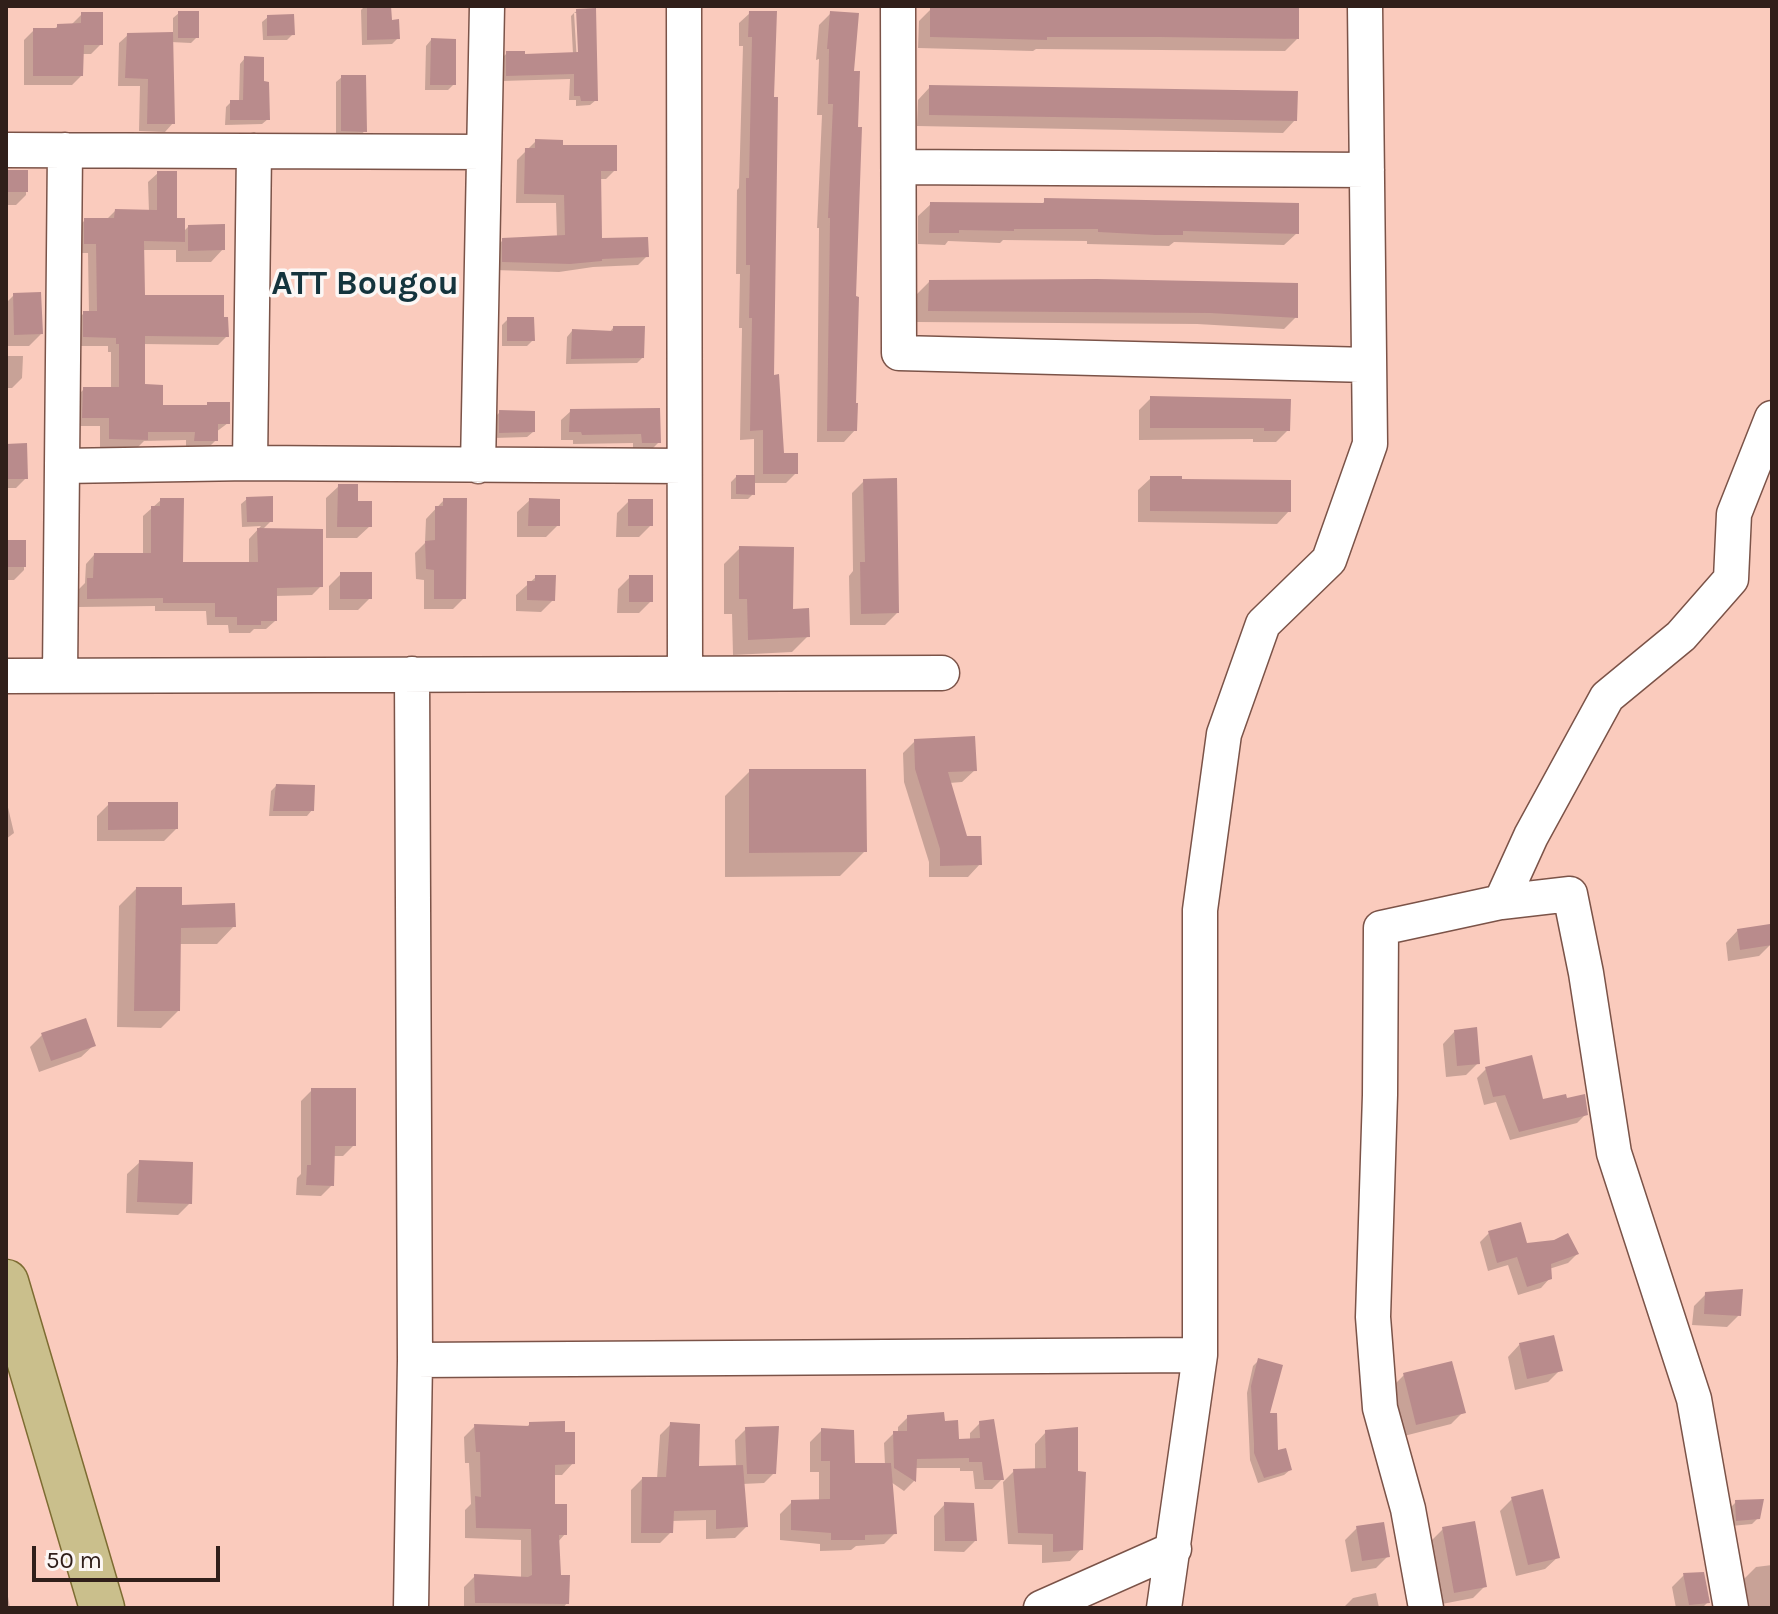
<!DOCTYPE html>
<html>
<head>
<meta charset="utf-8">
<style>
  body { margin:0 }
  #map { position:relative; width:1778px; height:1614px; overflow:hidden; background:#facbbd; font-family:Karla,sans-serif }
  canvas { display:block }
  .frame { position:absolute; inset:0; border:8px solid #301f1a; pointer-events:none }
  .scale { position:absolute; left:32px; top:1546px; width:188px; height:36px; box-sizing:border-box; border:4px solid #301f1a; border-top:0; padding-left:10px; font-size:24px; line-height:28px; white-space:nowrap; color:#301f1a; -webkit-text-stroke:6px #fcf7f5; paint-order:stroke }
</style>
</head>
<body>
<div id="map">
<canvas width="1778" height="1614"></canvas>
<div class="frame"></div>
<div class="scale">50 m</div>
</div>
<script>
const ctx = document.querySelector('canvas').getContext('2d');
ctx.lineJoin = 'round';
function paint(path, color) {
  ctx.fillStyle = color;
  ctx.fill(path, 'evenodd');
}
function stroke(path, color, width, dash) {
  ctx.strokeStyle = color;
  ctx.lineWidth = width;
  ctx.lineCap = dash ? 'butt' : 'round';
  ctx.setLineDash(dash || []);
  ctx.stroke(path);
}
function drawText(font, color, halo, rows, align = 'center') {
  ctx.font = font + ' Karla,sans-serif';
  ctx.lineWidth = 7;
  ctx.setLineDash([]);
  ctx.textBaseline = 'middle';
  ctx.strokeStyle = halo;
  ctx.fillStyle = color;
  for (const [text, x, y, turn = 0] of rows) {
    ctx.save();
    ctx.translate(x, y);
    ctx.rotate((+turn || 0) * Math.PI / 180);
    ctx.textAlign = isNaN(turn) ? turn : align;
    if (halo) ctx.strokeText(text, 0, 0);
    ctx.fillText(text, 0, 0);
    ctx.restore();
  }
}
paint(new Path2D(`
  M365,6H389L390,22L398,38L392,44L362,45L361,10Z
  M931,9L1297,39L1285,51L1036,49L1033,51L918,48L919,21Z
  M594,10L596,100L590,105L576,106V100H569L570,79L501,81V59L507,53H523V56L573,54L571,16L574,13L577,62H581L578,13H574L577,11Z
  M6,12L8,32L6,34Z
  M179,13L197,37L191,43L171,42L173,123L165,132L139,131L140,86H118L119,43L128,35L173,34V18Z
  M750,13L772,99V377L782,455L796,473L786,483H753V494L748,499H731V482L736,477H754V439L740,440L742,328H739L740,274H736L737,190L739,188L743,46H739V23Z
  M831,13L852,73L855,430L844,442H817L819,228H817L822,115H817L819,59L816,60L819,25Z
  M82,14L101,44L91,54H82L81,76L72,85H24V40L34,30H53L58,26L72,24Z
  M268,17L293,34L287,40H263L262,22Z
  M431,40L454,84L448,90H425L426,46Z
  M245,58L262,83L268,119L262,124L225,125L226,107L231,102H239L240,64Z
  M342,77L365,131L359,136H336V82Z
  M930,87L1295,120L1283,133L917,126L918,100Z
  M536,141L561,147L615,170L606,179H599L600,241L647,256L638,265L593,267L559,272L494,270V249L503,240L557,238L556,203H516L517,160Z
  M6,172H26V195L16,205H6Z
  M158,173L175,220L183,232L188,227L223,249L211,262H176V250H142L143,297L222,319L227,336L218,345L143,344V386L161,407H205L208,404L228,423L216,432V440L207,449H186V440L144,441L137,448H100V426H74L75,398L84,389H111V352H108V346H75V322L84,313H89L88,253H76V229L85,220H106L115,211L149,212L148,182Z
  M1045,201L1297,233L1284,245L1174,242L1169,246L1087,244V241L1003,240L1000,243L948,241L945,245L918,244V216L931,204L1041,205Z
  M929,282L1296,317L1284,329L1197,324L917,322V294Z
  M14,295L41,334L29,346H6V303Z
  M508,319L533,340L527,346H502V325Z
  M613,328L642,358L637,363L566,364L567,337L572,331L609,333Z
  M6,356H23L22,378L12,388H6Z
  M1151,398L1288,430L1276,442H1253V439L1139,440V410Z
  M658,410L659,442L650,451L633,452V443L573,444V440H561V420L571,411Z
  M500,412L533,432L527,437L494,438V418Z
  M6,446L26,478L16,488H6L7,542H24V570L14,580H6Z
  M1151,478L1289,511L1277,524L1138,522V490Z
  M864,481L897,613L885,625H850L849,576L853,571L852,493Z
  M339,486L356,503L370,526L357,538H326V498Z
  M247,499L271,521L262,530L321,586L312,595L275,596V621L266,629H254L250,633H229L228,625H207L206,611H155V606L79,607V589L85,583L86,564L94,555H143V516L161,500L181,564H249V539L261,526L242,527L241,504Z
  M444,500L464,598L453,609H424V580L416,579L415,553L425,543L426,519Z
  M530,500L558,525L546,537H517V512Z
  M629,501L651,525L639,537H616L617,513Z
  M740,548L791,611L808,636L792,652L733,655L732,614H724V564Z
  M341,574L370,598L358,610H329V586Z
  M536,577L553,600L541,612L516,611V595Z
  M630,577L651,601L639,613H617L618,589Z
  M915,741L975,770L962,782L949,783L965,838L980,864L968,877H929V862L904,782L903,753Z
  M750,771L865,851L840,876L725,877V796Z
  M276,786L312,810L307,816H269L271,791Z
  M6,799L14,833L6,839Z
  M109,804L176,829L164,841H97V816Z
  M136,889L234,926L217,944H179L178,1011L161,1028L117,1027L119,906Z
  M1738,930L1771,944L1759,956L1728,961L1726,943Z
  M1455,1031L1478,1063L1466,1075L1446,1077L1443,1044Z
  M42,1035L94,1045L81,1057L39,1072L30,1047Z
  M1486,1069L1541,1102L1586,1114L1577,1123L1510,1140L1496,1102L1484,1105L1477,1078Z
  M312,1090L354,1145L343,1156H333L332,1185L321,1196L296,1195L297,1178L301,1174V1101Z
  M140,1162L190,1203L178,1215L126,1213L127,1174Z
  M1489,1233L1526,1245L1577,1254L1568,1263L1549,1269L1550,1278L1541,1288L1518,1295L1508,1265L1488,1271L1480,1242Z
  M1706,1294L1739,1315L1727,1327L1692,1325L1694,1306Z
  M1520,1344L1560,1370L1548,1382L1515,1390L1508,1357Z
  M1259,1360L1267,1415L1276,1453L1290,1470L1284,1475L1258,1483L1250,1460L1247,1393L1253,1366Z
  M1404,1375L1463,1412L1451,1424L1404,1436L1392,1387Z
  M908,1417L943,1423L957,1441L970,1440V1433L980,1423L1002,1479L992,1489H975L973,1471H960V1468H915L914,1481L904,1491L891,1482L895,1533L884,1544L856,1546L851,1550L820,1551V1544L780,1540V1514L792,1502L819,1501V1472H810V1442L822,1430L853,1465H885L884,1443L894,1433H898V1427Z
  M530,1424L563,1434L573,1463L562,1475H553V1506L565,1534L557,1543L559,1577L567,1603L563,1608H464V1587L475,1576L521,1578V1540L465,1538V1510L471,1504L469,1463H465L464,1437L475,1426L525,1428Z
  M671,1424L697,1468L736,1467L735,1440L746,1429L774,1473L764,1483L742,1484L746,1527L735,1538L706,1539V1520L671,1521V1532L660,1543H631V1490L642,1479H657L660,1435Z
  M1046,1432L1081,1549L1070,1561L1042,1563V1545L1008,1544L1003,1482L1014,1471L1035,1470V1444Z
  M1512,1499L1558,1557L1545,1569L1516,1576L1500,1511Z
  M1736,1502L1758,1518L1752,1524L1731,1526L1730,1508Z
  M945,1504L975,1541L964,1552L934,1551V1516Z
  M1357,1528L1388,1556L1376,1568L1351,1572L1345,1540Z
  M1443,1529L1485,1586L1473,1598L1442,1604L1431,1541Z
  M1772,1565V1608H1740L1737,1586L1756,1567Z
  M1684,1575L1708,1602L1702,1608H1676L1672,1587Z
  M6,1585L10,1608H6Z
  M1376,1593L1379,1608H1343L1353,1598Z`), '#0003');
paint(new Path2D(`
  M367,6H391L392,20L399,19L400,39L367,40Z
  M1043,6L1299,8V39L1157,37H1047V40L930,37V7Z
  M596,8L598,101H581L580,96H574V74L506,76V51H525V54L578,52L576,9Z
  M178,11H199V38H178Z
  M749,11H777L774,97H778L774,375L779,374L784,453H798V474H763V430L750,431L752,318H749L750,265H746V178H749L752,37H748Z
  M830,11L859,13L854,71H860L858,127H862L856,296L859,297L856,403H858L857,431H827L830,218H828L833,104H828L829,49H827Z
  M81,12H103V45H84L83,76H33V28H57V24L81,23Z
  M294,14L295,35L267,36V15Z
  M173,32L175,124H147L148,79L125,78L127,33Z
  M431,38L456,39V85H430Z
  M244,56L264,57V81L269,82L270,120H230V100H243Z
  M341,75H366L367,132L341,131Z
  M929,85L1298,91L1297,121L929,115Z
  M535,139L563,140V145H617V171H601L602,238L648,237L649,257L602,259V261L570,264L502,262V238L565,235L564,195L524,194L525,148H535Z
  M6,170H28V192H6Z
  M157,171H177V218H185V242L144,241L145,295H224V317H228L229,337L145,336V384L163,385V405H207V402H230V424H218V441H194L195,432H148V440L109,439V418H82L83,387H119V344H116V338L83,337V311H97L96,244H84V218H114L115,209L157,210Z
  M1044,198L1299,203V234L1183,231V235H1155L1098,232V229H1014V231L959,230V233H929L930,202L1044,203Z
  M225,224V250L188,251V225Z
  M1097,279L1298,283V318L1210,313L928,311L929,280Z
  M41,292L43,334L14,335L13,293Z
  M507,317H534L535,341H507Z
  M613,326H645L644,358L571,359L572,329L613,331Z
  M1150,396L1291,399L1290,431H1264V428H1150Z
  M660,408L661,443H642L641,434L582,435L581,432H569L570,409Z
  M499,410L535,411V432L499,433Z
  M27,443L28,479H6V444Z
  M736,475H755V495L736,494Z
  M1150,476H1182V479L1291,480V512L1150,511Z
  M897,478L899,613L861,614L860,562H865L863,479Z
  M338,484H358V501H372V527H337Z
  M273,496V522H247L246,497Z
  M160,498H184L183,562H258L257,528L323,529V587L277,588V621H261V625H237V617H215V603H163V598L87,599V578H93L94,553H151V506H160Z
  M443,498H467L466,599H434V570L426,569L425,541L435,540V506H443Z
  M529,498L560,499V526H528Z
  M628,499H653V526H628Z
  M6,540H26V567H6Z
  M739,546L794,547L793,609L809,608L810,637L748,640L747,599H739Z
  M340,572H372V599H340Z
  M535,575H556L555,601L527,600V581H535Z
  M629,575H653V602H629Z
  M975,736L977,771L948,772L967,836H981L982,865L940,866V849L915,769L914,739Z
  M749,769H866L867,852L749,853Z
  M276,784L315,785L314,811H273Z
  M108,802H178V829L108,830Z
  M136,887H182V905L235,903L236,927L181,928L180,1011H134Z
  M1770,924L1772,945L1740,950L1737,929Z
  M86,1018L96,1046L51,1061L41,1033Z
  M1477,1027L1480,1064L1457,1066L1454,1030Z
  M1532,1055L1543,1099L1566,1094L1567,1098L1585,1094L1588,1115L1519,1132L1505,1095L1493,1097L1485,1067Z
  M311,1088H356V1146H335L334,1186L306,1185L307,1165H311Z
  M139,1160L193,1162L192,1204L137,1202Z
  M1521,1222L1527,1243L1554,1240L1568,1233L1579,1254L1551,1264L1552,1279L1527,1287L1517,1257L1497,1263L1488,1231Z
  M1743,1289L1741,1316L1704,1314L1705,1292Z
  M1554,1335L1563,1371L1527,1379L1519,1343Z
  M1258,1358L1283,1365L1270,1413H1277L1278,1450L1286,1448L1292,1470L1264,1478L1254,1453V1444L1251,1386Z
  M1452,1361L1466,1413L1416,1425L1403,1373Z
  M944,1412L945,1421L958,1420L959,1439L980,1438L979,1421L994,1419L1004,1480H984L982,1462H969V1458L917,1459L916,1482L894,1468L893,1431H907V1415Z
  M565,1421V1432H575V1464L555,1465V1504H567V1535H559L561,1575H570L569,1604L475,1603L474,1574L528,1577L532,1575L531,1529L476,1528L475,1496L481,1497L480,1452H476L474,1424L529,1426V1422Z
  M670,1422L700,1424L699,1466L743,1465L748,1527L716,1529V1510L674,1511L673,1533H641L642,1477H666Z
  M779,1426L776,1474H747L745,1427Z
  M1078,1427V1471L1086,1472L1083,1550L1053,1552V1534L1018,1533L1013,1469L1046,1468L1045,1430Z
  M821,1428L854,1430L855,1463H891L897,1534L865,1535V1540H831V1533L791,1530V1500L830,1499V1461H821Z
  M1543,1489L1560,1558L1528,1565L1511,1497Z
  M1764,1499L1760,1519L1736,1521L1735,1500Z
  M944,1502L974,1503L977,1541H945Z
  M1475,1521L1487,1587L1454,1593L1442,1527Z
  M1384,1522L1390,1557L1362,1561L1356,1526Z
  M1704,1572L1710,1603L1689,1605L1683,1573Z`), '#b98b8c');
const minor = new Path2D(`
  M684,6L685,674
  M898,6L899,353L1369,365
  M6,150L484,152
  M899,167L1367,170
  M250,463L254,151
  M62,466L250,463L683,466
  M478,466L487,6
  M60,675L65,150
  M6,676L942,673
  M1501,902L1570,894L1586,973L1614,1153L1694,1399L1731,1608
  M415,1360L1200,1355
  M411,1608L415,1360L412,674
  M1041,1608L1174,1549
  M1164,1608L1200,1355V910L1224,734L1263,624L1329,560L1370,444L1365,6
  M1426,1608L1408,1509L1380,1408L1373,1317L1380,1095L1381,928L1501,902L1531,836L1607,697L1681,636L1731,579L1734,514L1772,418`);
const major = new Path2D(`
  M6,1282L102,1608`);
stroke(minor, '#7b5348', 37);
stroke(major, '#7d6c32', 47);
stroke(minor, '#fff', 34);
stroke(major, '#cabf8c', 44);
drawText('bold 34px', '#14343d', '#fcf7f5', [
  ["ATT Bougou",365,284]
]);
</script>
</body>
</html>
